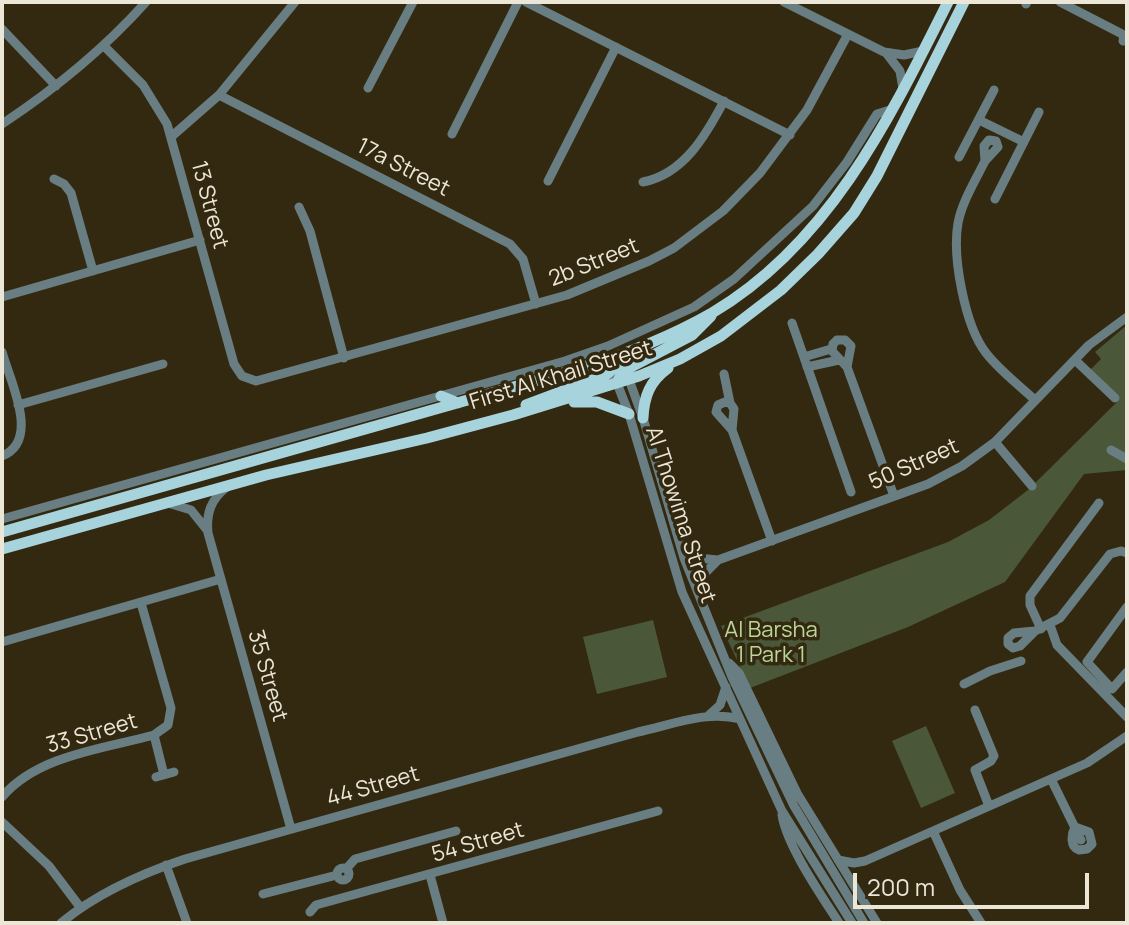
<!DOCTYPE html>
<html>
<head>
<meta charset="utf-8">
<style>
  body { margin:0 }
  #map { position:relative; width:1129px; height:925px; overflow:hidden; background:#332910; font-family:Manrope,sans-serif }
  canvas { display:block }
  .frame { position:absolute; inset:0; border:4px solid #ece6d7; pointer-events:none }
  .scale { position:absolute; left:853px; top:873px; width:236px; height:36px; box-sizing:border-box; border:4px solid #ece6d7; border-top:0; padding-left:10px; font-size:24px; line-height:28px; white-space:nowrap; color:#ece6d7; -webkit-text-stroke:6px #332910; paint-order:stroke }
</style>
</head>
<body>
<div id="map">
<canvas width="1129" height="925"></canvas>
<div class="frame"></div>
<div class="scale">200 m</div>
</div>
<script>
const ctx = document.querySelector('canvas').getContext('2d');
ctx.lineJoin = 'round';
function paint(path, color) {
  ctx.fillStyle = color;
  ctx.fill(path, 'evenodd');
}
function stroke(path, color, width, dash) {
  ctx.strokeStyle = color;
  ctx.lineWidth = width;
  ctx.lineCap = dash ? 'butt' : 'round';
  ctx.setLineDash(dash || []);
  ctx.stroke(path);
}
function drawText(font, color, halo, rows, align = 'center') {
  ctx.font = font + ' Manrope,sans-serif';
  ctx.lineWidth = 7;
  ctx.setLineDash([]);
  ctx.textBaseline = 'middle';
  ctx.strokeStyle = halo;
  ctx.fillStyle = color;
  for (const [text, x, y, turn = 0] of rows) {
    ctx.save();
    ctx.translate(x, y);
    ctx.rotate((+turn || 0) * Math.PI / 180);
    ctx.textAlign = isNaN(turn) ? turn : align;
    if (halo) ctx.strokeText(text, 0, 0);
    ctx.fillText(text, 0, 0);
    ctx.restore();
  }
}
paint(new Path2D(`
  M1127,325V470L1084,474L1005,582L908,627L750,688L721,626L948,542L989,520L1028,490L1118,401L1090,370L1101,359L1095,352Z
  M653,620L667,677L597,694L583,637Z
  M926,726L955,793L921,808L892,741Z`), '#4a5739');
stroke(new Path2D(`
  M526,2L790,135
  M784,2L884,52L904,55L923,51
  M1060,2L1124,35L1123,41
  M1026,4L1027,2
  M2,29L56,86
  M104,46L143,85L167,124L234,364L242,376L256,381L567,295L649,261L674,248L723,211L760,173L807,110L848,34
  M887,54L900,71L903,89
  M368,88L413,2
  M219,95L510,244L523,259L536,304
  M979,120L1024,142
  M2,124C55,89 103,50 146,2
  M452,134L518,2
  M171,137L219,95L295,2
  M989,140L996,141L998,147L985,161L984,146Z
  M959,157L994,90
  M985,161C975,181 962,202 958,223C952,257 965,326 986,353C1000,371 1019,385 1035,400
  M54,179L64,184L71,193L93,271
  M548,181L616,47
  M643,182C684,174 706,135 724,101
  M995,199L1039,112
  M299,207L310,231L344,358
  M2,297L200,240
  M792,323L851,492
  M837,340H845L851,346L847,367L832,351L833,344Z
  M2,352C10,381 41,441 2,456
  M620,355L643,418L684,558L732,677L794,806L864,923
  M804,357L831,349
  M608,360L629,414L682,592L782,811L852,923
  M1075,360L1115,398
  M807,367L839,360
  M847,367L894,496
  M724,374L730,403
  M725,402L730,403L734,409L732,430L716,412L718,405Z
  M18,405L163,364
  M732,430L772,541
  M995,442L1032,486
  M1111,450L1127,459
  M227,487C211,499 206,513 208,533L291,829
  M168,503L191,510L207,530
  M2,519L565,361L608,346L694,307L734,279L813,206L847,162L877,114L893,109
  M681,548L697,558L718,560
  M698,593L704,574L718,560L928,484L962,466L995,442L1089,345L1127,317
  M1127,607L1087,662L1112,689L1127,672
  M1050,625L1057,645L1127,717
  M1041,629L1030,605V596L1099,503
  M1035,631L1060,618L1110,554L1121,551L1127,553
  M1035,631L1020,646L1013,648L1008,644V638L1014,633Z
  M2,642L221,579
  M729,663L739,673L797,793L877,923
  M964,684L990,671L1021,661
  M975,710L994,756L991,761L975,770L989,806
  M709,715L720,705L726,687
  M154,735L164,775
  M156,777L174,772
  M1051,779L1081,840
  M2,797C38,755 103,749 154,735L168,725L171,708L141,603
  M782,815C787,846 821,895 839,923
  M2,822L49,866L80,907
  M1075,827L1089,832L1092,844L1087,849L1079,850C1070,847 1071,835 1075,827Z
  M933,831L960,890L981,923
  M838,860L854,863L865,861L1087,763L1127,736
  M166,865L187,923
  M337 874a6 6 0 1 1 12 0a6 6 0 1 1-12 0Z
  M346,869L355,859L456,831
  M430,875L443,923
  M263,894L337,875
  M310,912L316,905L658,811
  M61,923C97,893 140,874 185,859L638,732C671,725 707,710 740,719`), '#697e82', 9);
stroke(new Path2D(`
  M617,383L623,371L692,335L711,316
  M441,396L458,403
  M574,402H597L629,414
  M526,405L606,375L615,367L620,355
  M643,418C644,396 650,381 668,368
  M2,532L577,369C624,355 670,337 712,313C829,244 890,118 948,2
  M2,549L266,475L427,438L513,415L639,376L680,359L721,336L781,290L818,254L854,213L877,176L964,2`), '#a6d3dc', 11);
drawText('22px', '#ece6d7', '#332910', [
  ["17a Street",403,168,27],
  ["13 Street",209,205,75],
  ["2b Street",594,263,-22],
  ["First Al Khail Street",561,376,-17],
  ["50 Street",914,465,-24],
  ["Al Thowima Street",680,515,72],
  ["35 Street",267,676,74],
  ["33 Street",92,734,-16],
  ["44 Street",373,787,-16],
  ["54 Street",478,843,-16]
]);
drawText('22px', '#bbd699', '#332910', [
  ["Al Barsha",771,631],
  ["1 Park 1",771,656]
]);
</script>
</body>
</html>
